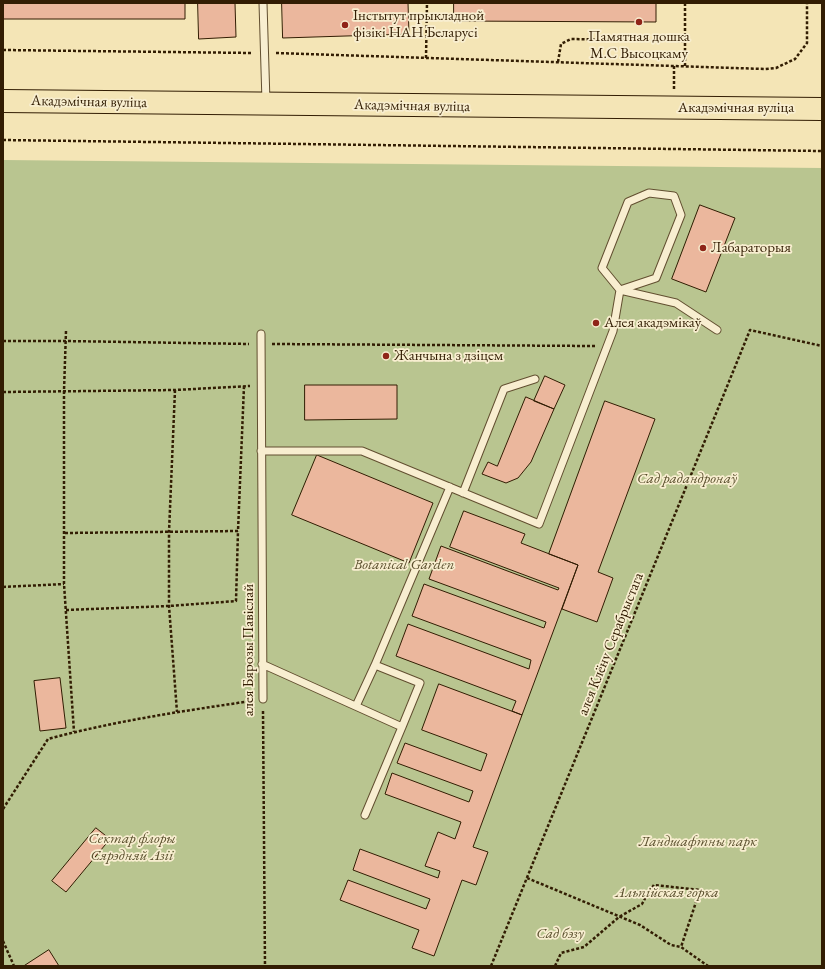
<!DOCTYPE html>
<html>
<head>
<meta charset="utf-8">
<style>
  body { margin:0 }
  #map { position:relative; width:825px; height:969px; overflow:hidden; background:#f4e5b6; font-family:"EB Garamond",serif }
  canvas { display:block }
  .frame { position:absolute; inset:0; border:4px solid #321d03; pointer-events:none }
</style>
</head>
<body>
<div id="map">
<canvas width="825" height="969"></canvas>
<div class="frame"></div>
</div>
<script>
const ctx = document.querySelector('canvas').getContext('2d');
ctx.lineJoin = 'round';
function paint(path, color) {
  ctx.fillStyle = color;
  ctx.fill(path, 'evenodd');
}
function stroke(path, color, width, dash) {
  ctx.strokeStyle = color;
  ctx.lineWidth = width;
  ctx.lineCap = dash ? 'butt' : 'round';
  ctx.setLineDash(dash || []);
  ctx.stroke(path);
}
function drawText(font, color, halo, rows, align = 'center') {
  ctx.font = font + ' "EB Garamond",serif';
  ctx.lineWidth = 3.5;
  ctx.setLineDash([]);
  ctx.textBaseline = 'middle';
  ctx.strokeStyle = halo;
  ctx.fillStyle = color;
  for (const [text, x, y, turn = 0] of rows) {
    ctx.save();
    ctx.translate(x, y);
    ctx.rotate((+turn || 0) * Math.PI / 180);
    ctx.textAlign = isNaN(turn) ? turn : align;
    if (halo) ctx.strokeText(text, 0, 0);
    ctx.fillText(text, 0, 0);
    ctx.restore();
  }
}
paint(new Path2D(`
  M3,160L822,168V966H3Z`), '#b9c590');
const building = new Path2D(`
  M3,3H185V19H3Z
  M198,3H235L236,37L199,39Z
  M282,3H408L409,34L283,38Z
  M454,3H656V22L454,21Z
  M700,205L735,218L706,292L672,279Z
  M545,376L565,385L554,409L534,401Z
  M305,385H397V419L305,420Z
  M526,397L554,409L531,462L518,478L506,483L482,474L488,462L497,466Z
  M605,401L655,419L598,572L613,578L597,622L562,609L578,565L549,554Z
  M317,455L433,503L409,563L292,515Z
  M464,511L525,534L521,543L578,565L522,715L512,711L516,701L396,656L408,624L529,669L531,660L412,616L424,584L544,628L546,622L429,579L441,546L558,590L559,588L450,547Z
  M60,678L66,728L40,731L34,681Z
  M439,684L522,715L473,847L488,852L476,885L462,880L434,956L412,948L419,930L340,900L348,880L426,909L430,899L353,870L360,849L438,878L440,871L425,866L438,832L455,839L461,822L385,794L392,773L469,802L473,791L397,763L405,743L481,771L487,754L422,730Z
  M96,828L110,839L66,892L52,881Z
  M49,950L59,966H24Z`);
paint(building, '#ebb79d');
stroke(building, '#321d03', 1);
const service = new Path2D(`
  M263,3L266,102
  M620,290L656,278L681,215L674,196L649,193L628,202L602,268L620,290L676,303L717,330
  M261,334L263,699
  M261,451H362L539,524L613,331L620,290
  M463,493L504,389L535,379
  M262,664L402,727L420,683L375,665L450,487
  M356,706L375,665
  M365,815L402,727`);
const primary = new Path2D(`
  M3,101L822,109`);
stroke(service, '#624f30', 9);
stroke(primary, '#321d03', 24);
stroke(new Path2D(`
  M3,50L253,53
  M276,53L765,69L776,68L795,59L807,43V3
  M426,58L427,3
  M558,62L561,44L571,39L685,41
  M685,66V3
  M674,89V66
  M3,140L822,151
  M66,331L64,391V584L74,732
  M3,341H65L249,344
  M272,344L595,346
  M175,390L169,532V606L177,712
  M3,392L175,390L250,386
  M65,533L238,531L244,386
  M3,587L64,584
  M66,610L169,606L236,601L238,531
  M263,711L265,966
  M3,809L48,739C115,721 183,711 251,701
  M527,878L640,925L671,945L681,947
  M3,941L14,966
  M491,966L750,330L822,346
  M555,966L561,953L584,947L619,917L642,904L648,893L654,885L700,890L681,947L708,966`), '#321d03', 2.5, [3, 2]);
stroke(service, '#f8eed0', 7);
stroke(primary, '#f4e5b6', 22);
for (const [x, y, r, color] of [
  [639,22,4,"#8f2418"],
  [345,25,4,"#8f2418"],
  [703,248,4,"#8f2418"],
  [596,323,4,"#8f2418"],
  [386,356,4,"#8f2418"]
]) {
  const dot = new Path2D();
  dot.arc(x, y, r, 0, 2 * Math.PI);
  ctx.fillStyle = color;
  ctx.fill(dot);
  stroke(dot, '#f8eed0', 1.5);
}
drawText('15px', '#321d03', '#f8eed0', [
  ["Інстытут прыкладной",353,16],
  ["фізікі НАН Беларусі",353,33],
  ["Памятная дошка",639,37,"center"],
  ["М.С Высоцкаму",639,54,"center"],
  ["Лабараторыя",711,248],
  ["Алея акадэмікаў",604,323],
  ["Жанчына з дзіцем",394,356]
], 'left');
drawText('15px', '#321d03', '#f8eed0', [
  ["Акадэмічная вуліца",89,102,1],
  ["Акадэмічная вуліца",412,106,1],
  ["Акадэмічная вуліца",736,108],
  ["алея Клёну Серабрыстага",611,644,-68],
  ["алея Бярозы Павіслай",249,650,-90]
]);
drawText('italic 15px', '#5a4f2d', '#f8eed0', [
  ["Сад радандронаў",687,479],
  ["Botanical Garden",404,565],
  ["Сектар флоры",132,839],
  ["Сярэдняй Азіі",132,856],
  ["Ландшафтны парк",698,842],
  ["Альпійская горка",667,893],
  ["Сад бэзу",560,934]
]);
</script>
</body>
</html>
